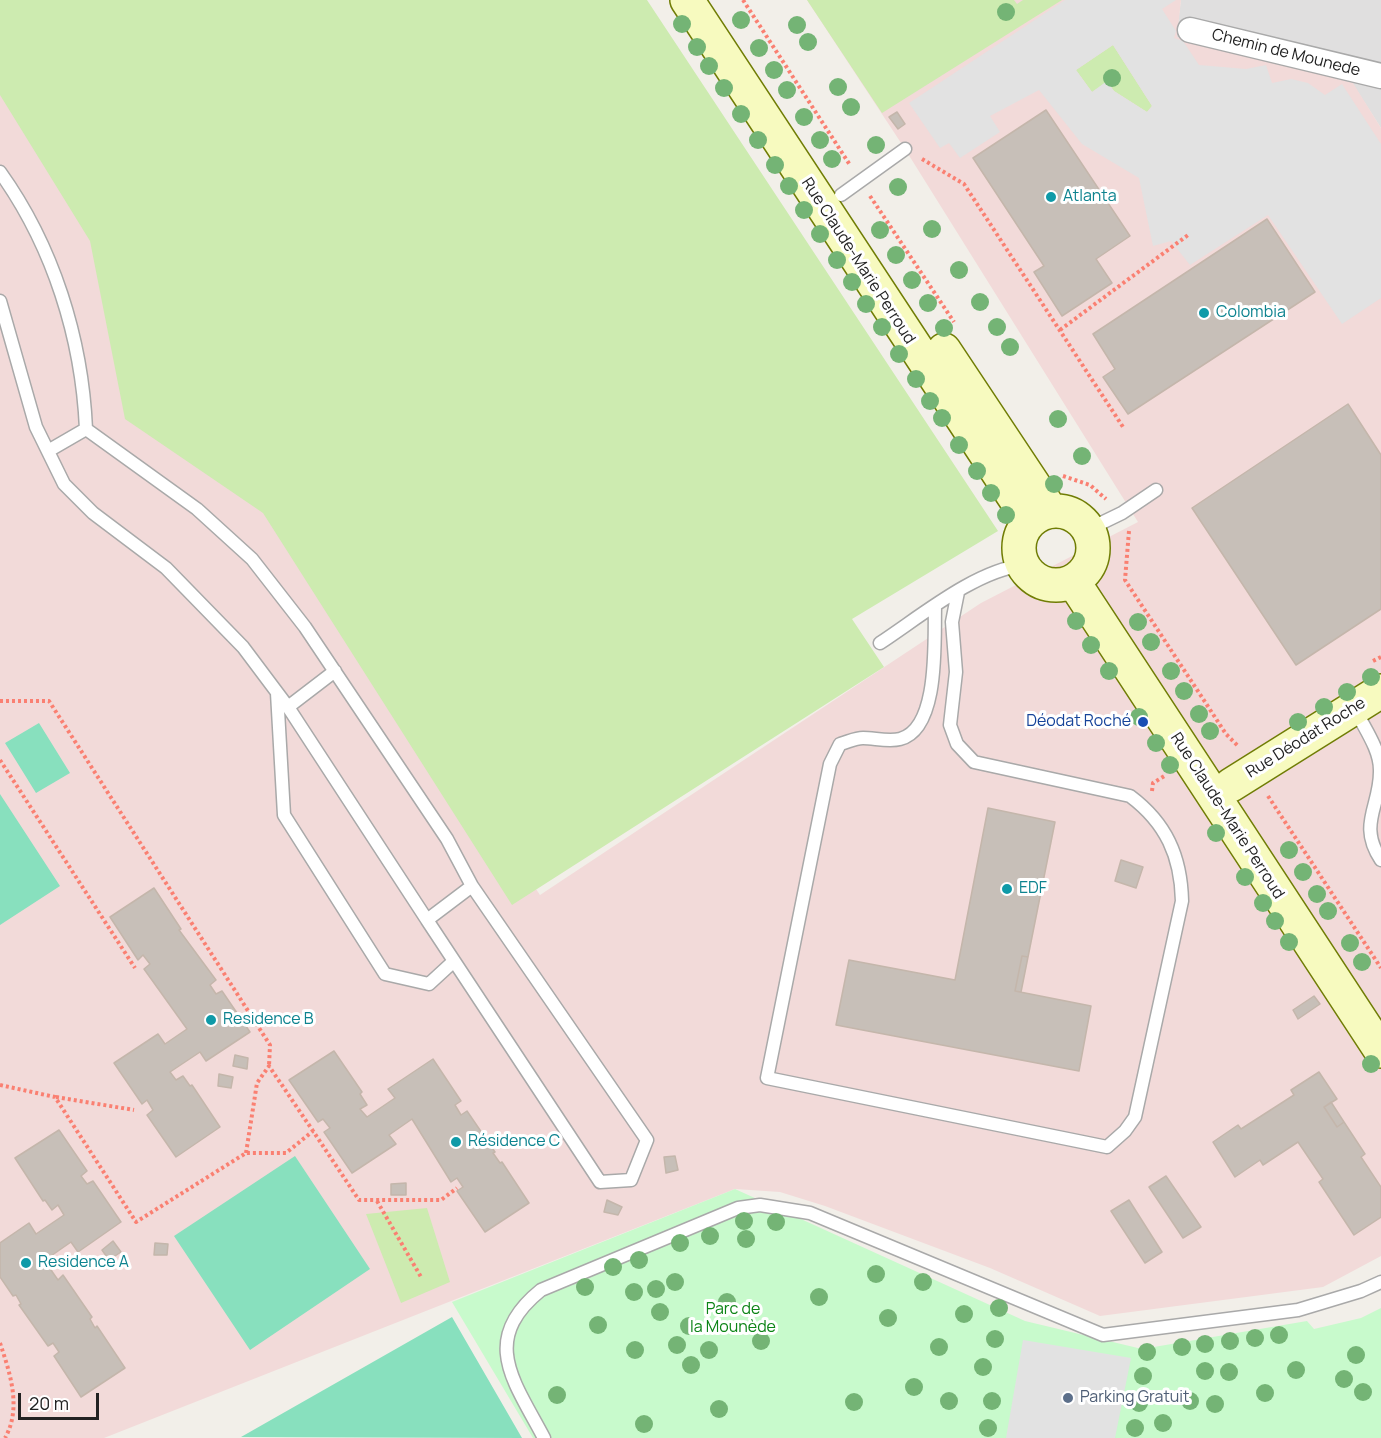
<!DOCTYPE html>
<html>
<head>
<meta charset="utf-8">
<style>
  body { margin:0 }
  #map { position:relative; width:1381px; height:1438px; overflow:hidden; background:#f2efe9; font-family:Manrope,sans-serif }
  canvas { display:block }
  .scale { position:absolute; left:18px; top:1393px; width:81px; height:27px; box-sizing:border-box; border:3px solid #222; border-top:0; padding-left:8px; font-size:18px; line-height:21px; white-space:nowrap; color:#222; -webkit-text-stroke:4px #fff; paint-order:stroke }
</style>
</head>
<body>
<div id="map">
<canvas width="1381" height="1438"></canvas>
<div class="scale">20 m</div>
</div>
<script>
const ctx = document.querySelector('canvas').getContext('2d');
ctx.lineJoin = 'round';
function paint(path, color) {
  ctx.fillStyle = color;
  ctx.fill(path, 'evenodd');
}
function stroke(path, color, width, dash) {
  ctx.strokeStyle = color;
  ctx.lineWidth = width;
  ctx.lineCap = dash ? 'butt' : 'round';
  ctx.setLineDash(dash || []);
  ctx.stroke(path);
}
function drawText(font, color, halo, rows, align = 'center') {
  ctx.font = font + ' Manrope,sans-serif';
  ctx.lineWidth = 6;
  ctx.setLineDash([]);
  ctx.textBaseline = 'middle';
  ctx.strokeStyle = halo;
  ctx.fillStyle = color;
  for (const [text, x, y, turn = 0] of rows) {
    ctx.save();
    ctx.translate(x, y);
    ctx.rotate((+turn || 0) * Math.PI / 180);
    ctx.textAlign = isNaN(turn) ? turn : align;
    if (halo) ctx.strokeText(text, 0, 0);
    ctx.fillText(text, 0, 0);
    ctx.restore();
  }
}
paint(new Path2D(`
  M1181,0H1381V128L1352,83L1176,37Z`), '#e0dfdf');
paint(new Path2D(`
  M807,0H1181L1177,37L1353,83L1381,128V1256L1323,1287L1100,1316L990,1268L825,1206L780,1192L735,1189L104,1438H0V85L540,895L981,603L1138,522L905,149Z`), '#f2dad9');
paint(new Path2D(`
  M0,0H647L998,531L852,619L884,667L512,905L263,513L125,419L90,241L0,95Z
  M807,0H1014L1017,4L1023,0H1062L882,113Z
  M1113,45L1152,106L1147,112L1114,91L1107,82L1092,92L1076,70Z
  M427,1208L450,1282L401,1303L366,1214Z`), '#cdebb0');
paint(new Path2D(`
  M735,1189L1025,1321L1142,1349L1307,1321L1314,1329L1361,1318L1381,1308V1438H533L452,1302Z`), '#c8facc');
paint(new Path2D(`
  M39,723L70,773L36,793L5,743Z
  M0,794L60,886L0,925Z
  M295,1156L370,1269L250,1350L174,1236Z
  M452,1317L522,1438L241,1437Z`), '#88e0be');
paint(new Path2D(`
  M1065,0H1176L1162,9L1176,31L1174,38L1183,41L1199,65L1246,69L1266,65L1272,83L1291,79L1308,83L1325,95L1342,84L1381,144V298L1342,324L1268,215L1190,265L1171,241L1153,246L1139,178L1082,144L1039,90L990,116L1000,132L960,158L949,143L940,148L909,103ZM1113,45L1152,106L1147,112L1114,91L1107,81L1092,92L1076,70Z
  M1023,1340L1131,1358L1115,1438H1006Z`), '#e2e2e2');
const building = new Path2D(`
  M1046,110L1130,236L1096,259L1112,283L1062,316L1034,272L1044,266L973,158Z
  M897,112L905,124L898,129L889,117Z
  M1267,219L1315,292L1128,414L1103,377L1115,369L1093,334Z
  M1348,404L1381,455V609L1296,665L1192,508Z
  M988,808L1055,822L1028,957L1022,956L1015,991L1091,1006L1079,1071L836,1025L849,960L955,980Z
  M1121,860L1143,867L1136,888L1115,881Z
  M154,888L181,929L179,930L216,980L210,985L216,994L222,991L250,1032L206,1061L200,1052L170,1072L176,1080L183,1076L190,1086L192,1085L220,1127L176,1157L147,1115L153,1110L147,1100L142,1104L114,1063L158,1034L165,1044L187,1029L144,969L150,964L143,955L138,960L110,917Z
  M1022,956L1028,957L1021,992L1015,991Z
  M1314,996L1320,1004L1298,1019L1293,1010Z
  M334,1051L362,1092L360,1094L367,1105L360,1109L367,1117L395,1098L388,1089L433,1059L461,1101L455,1105L461,1115L467,1111L495,1152L493,1153L500,1163L502,1162L529,1203L485,1232L457,1191L463,1187L457,1178L451,1182L412,1119L389,1135L396,1144L352,1173L324,1132L330,1128L323,1119L318,1122L289,1080Z
  M235,1055L248,1058L247,1069L233,1066Z
  M1319,1072L1337,1099L1324,1107L1337,1127L1344,1122L1365,1154L1361,1157L1381,1187V1217L1354,1235L1319,1182L1323,1179L1298,1142L1263,1165L1260,1160L1235,1177L1213,1142L1238,1125L1241,1129L1294,1095L1291,1090Z
  M219,1074L233,1077L231,1088L218,1086Z
  M1331,1102L1344,1122L1337,1127L1324,1107Z
  M59,1130L87,1171L81,1176L87,1184L93,1181L121,1222L78,1252L71,1242L48,1258L55,1268L51,1270L58,1280L63,1275L92,1317L90,1319L95,1328L97,1326L125,1368L81,1397L54,1356L59,1352L53,1343L48,1346L19,1305L21,1304L16,1295L13,1296L0,1277V1243L29,1223L36,1234L64,1215L58,1205L52,1210L45,1200L43,1201L15,1158Z
  M675,1156L678,1170L666,1173L664,1157Z
  M1166,1176L1201,1227L1183,1238L1149,1187Z
  M406,1183V1195H391V1184Z
  M607,1200L622,1207L618,1215L604,1212Z
  M1129,1200L1162,1252L1145,1263L1111,1211Z
  M113,1241L121,1252L109,1260L102,1250Z
  M155,1243L168,1244L167,1255H154Z`);
paint(building, '#c7bfb8');
stroke(building, '#c4b6ab', 1.5);
const lane = new Path2D(`
  M0,172C53,246 82,338 86,429L197,509L252,559L305,627L447,839L472,886L427,920L288,707L243,647L166,568L93,513L64,484L36,427L0,301
  M841,195L905,149
  M48,451L86,429
  M1089,529L1122,513L1156,490
  M935,607C934,639 940,729 900,739C889,742 874,738 863,738C855,738 848,742 840,744L830,764L767,1078L1107,1147L1125,1131L1135,1117L1182,901C1181,856 1166,823 1130,796L974,762L957,744L950,725L956,672L952,622L958,592
  M880,643C921,616 975,571 1023,565
  M277,693L284,815L385,974L429,984L454,961
  M288,707L335,671
  M1355,709C1364,728 1380,749 1380,770C1381,806 1357,824 1381,860
  M427,920L600,1182L631,1180L647,1140L472,886
  M544,1438C514,1381 479,1340 541,1290L738,1208L760,1205L810,1213L1103,1335L1298,1310L1361,1291L1381,1282`);
const street = new Path2D(`
  M1190,30L1381,76`);
const secondary = new Path2D(`
  M687,0L1030,521
  M944,350L1051,511
  M1019 548a37 37 0 1 1 74 0a37 37 0 1 1-74 0Z
  M1073,581L1381,1051
  M1231,785L1381,691`);
stroke(lane, '#a9a9a9', 15);
stroke(street, '#a9a9a9', 27);
stroke(secondary, '#707d05', 36);
stroke(new Path2D(`
  M743,0L850,165
  M922,159L964,184L1123,427
  M870,196L954,322
  M1060,330L1188,235
  M1063,476L1090,485L1106,499
  M1129,531L1125,580L1226,734L1238,746
  M1373,661L1381,657
  M0,701H49L270,1045L269,1066
  M0,760L135,968
  M1152,791L1153,783L1166,775
  M1268,796L1381,968
  M0,1085L55,1097L136,1222L246,1153H286L313,1131L359,1200H441L457,1188
  M56,1097L134,1110
  M246,1153L257,1083L269,1066L313,1131
  M377,1201L421,1277
  M0,1343C10,1373 22,1408 5,1438`), '#fa8072', 4, [3, 3]);
stroke(lane, '#fff', 12);
stroke(street, '#fff', 24);
stroke(secondary, '#f7fabf', 33);
ctx.fillStyle = '#74b475';
for (const [x, y] of [
  [1006,12],
  [741,20],
  [682,24],
  [797,25],
  [808,42],
  [697,47],
  [759,48],
  [709,66],
  [774,70],
  [1112,78],
  [838,87],
  [724,88],
  [787,90],
  [851,107],
  [741,114],
  [804,117],
  [758,140],
  [820,140],
  [876,145],
  [832,159],
  [775,165],
  [789,186],
  [898,187],
  [804,210],
  [932,229],
  [880,230],
  [820,234],
  [896,255],
  [837,260],
  [959,270],
  [912,280],
  [852,282],
  [980,302],
  [928,303],
  [866,304],
  [882,327],
  [997,327],
  [944,328],
  [1010,347],
  [899,354],
  [916,379],
  [930,401],
  [942,418],
  [1058,419],
  [959,445],
  [1082,456],
  [977,471],
  [1054,484],
  [991,493],
  [1006,515],
  [1076,621],
  [1138,622],
  [1151,642],
  [1091,645],
  [1109,671],
  [1171,671],
  [1371,677],
  [1184,691],
  [1347,692],
  [1324,707],
  [1199,714],
  [1139,717],
  [1298,722],
  [1210,731],
  [1156,743],
  [1170,765],
  [1216,833],
  [1289,850],
  [1303,872],
  [1245,877],
  [1317,894],
  [1263,903],
  [1328,911],
  [1275,921],
  [1289,942],
  [1350,943],
  [1362,962],
  [1371,1064],
  [744,1221],
  [776,1222],
  [710,1236],
  [746,1239],
  [680,1243],
  [639,1260],
  [613,1267],
  [876,1274],
  [675,1282],
  [923,1282],
  [585,1287],
  [656,1289],
  [634,1292],
  [819,1297],
  [727,1302],
  [999,1308],
  [660,1312],
  [964,1314],
  [888,1318],
  [598,1325],
  [689,1326],
  [1279,1335],
  [1255,1338],
  [995,1339],
  [761,1341],
  [1230,1341],
  [1205,1344],
  [677,1345],
  [939,1347],
  [1182,1347],
  [635,1350],
  [709,1350],
  [1147,1352],
  [1356,1355],
  [691,1365],
  [983,1367],
  [1296,1370],
  [1205,1371],
  [1229,1372],
  [1143,1376],
  [1344,1379],
  [914,1387],
  [1363,1392],
  [1265,1393],
  [557,1395],
  [949,1401],
  [992,1401],
  [1190,1401],
  [854,1402],
  [1139,1403],
  [1215,1404],
  [719,1409],
  [1163,1423],
  [644,1424],
  [988,1428],
  [1135,1428]
]) {
  ctx.beginPath();
  ctx.arc(x, y, 9, 0, 2 * Math.PI);
  ctx.fill();
}
for (const [x, y, r, color] of [
  [1051,197,6,"#0f9aa8"],
  [1204,313,6,"#0f9aa8"],
  [1143,722,6,"#1a4fb4"],
  [1007,889,6,"#0f9aa8"],
  [211,1020,6,"#0f9aa8"],
  [456,1142,6,"#0f9aa8"],
  [26,1263,6,"#0f9aa8"],
  [1068,1398,6,"#5c6f8a"]
]) {
  const dot = new Path2D();
  dot.arc(x, y, r, 0, 2 * Math.PI);
  ctx.fillStyle = color;
  ctx.fill(dot);
  stroke(dot, '#fff', 2);
}
drawText('16px', '#222', '#fff', [
  ["Chemin de Mounede",1286,53,14],
  ["Rue Claude-Marie Perroud",858,261,57],
  ["Rue Déodat Roche",1306,738,-32],
  ["Rue Claude-Marie Perroud",1227,816,57]
]);
drawText('16px', '#0d838f', '#fff', [
  ["Atlanta",1063,197],
  ["Colombia",1216,313],
  ["EDF",1019,889],
  ["Residence B",223,1020],
  ["Résidence C",468,1142],
  ["Residence A",38,1263]
], 'left');
drawText('16px', '#164399', '#fff', [
  ["Déodat Roché",1131,722]
], 'right');
drawText('16px', '#0c8416', '#fff', [
  ["Parc de",733,1310],
  ["la Mounède",733,1328]
]);
drawText('16px', '#4e5e75', '#fff', [
  ["Parking Gratuit",1080,1398]
], 'left');
</script>
</body>
</html>
